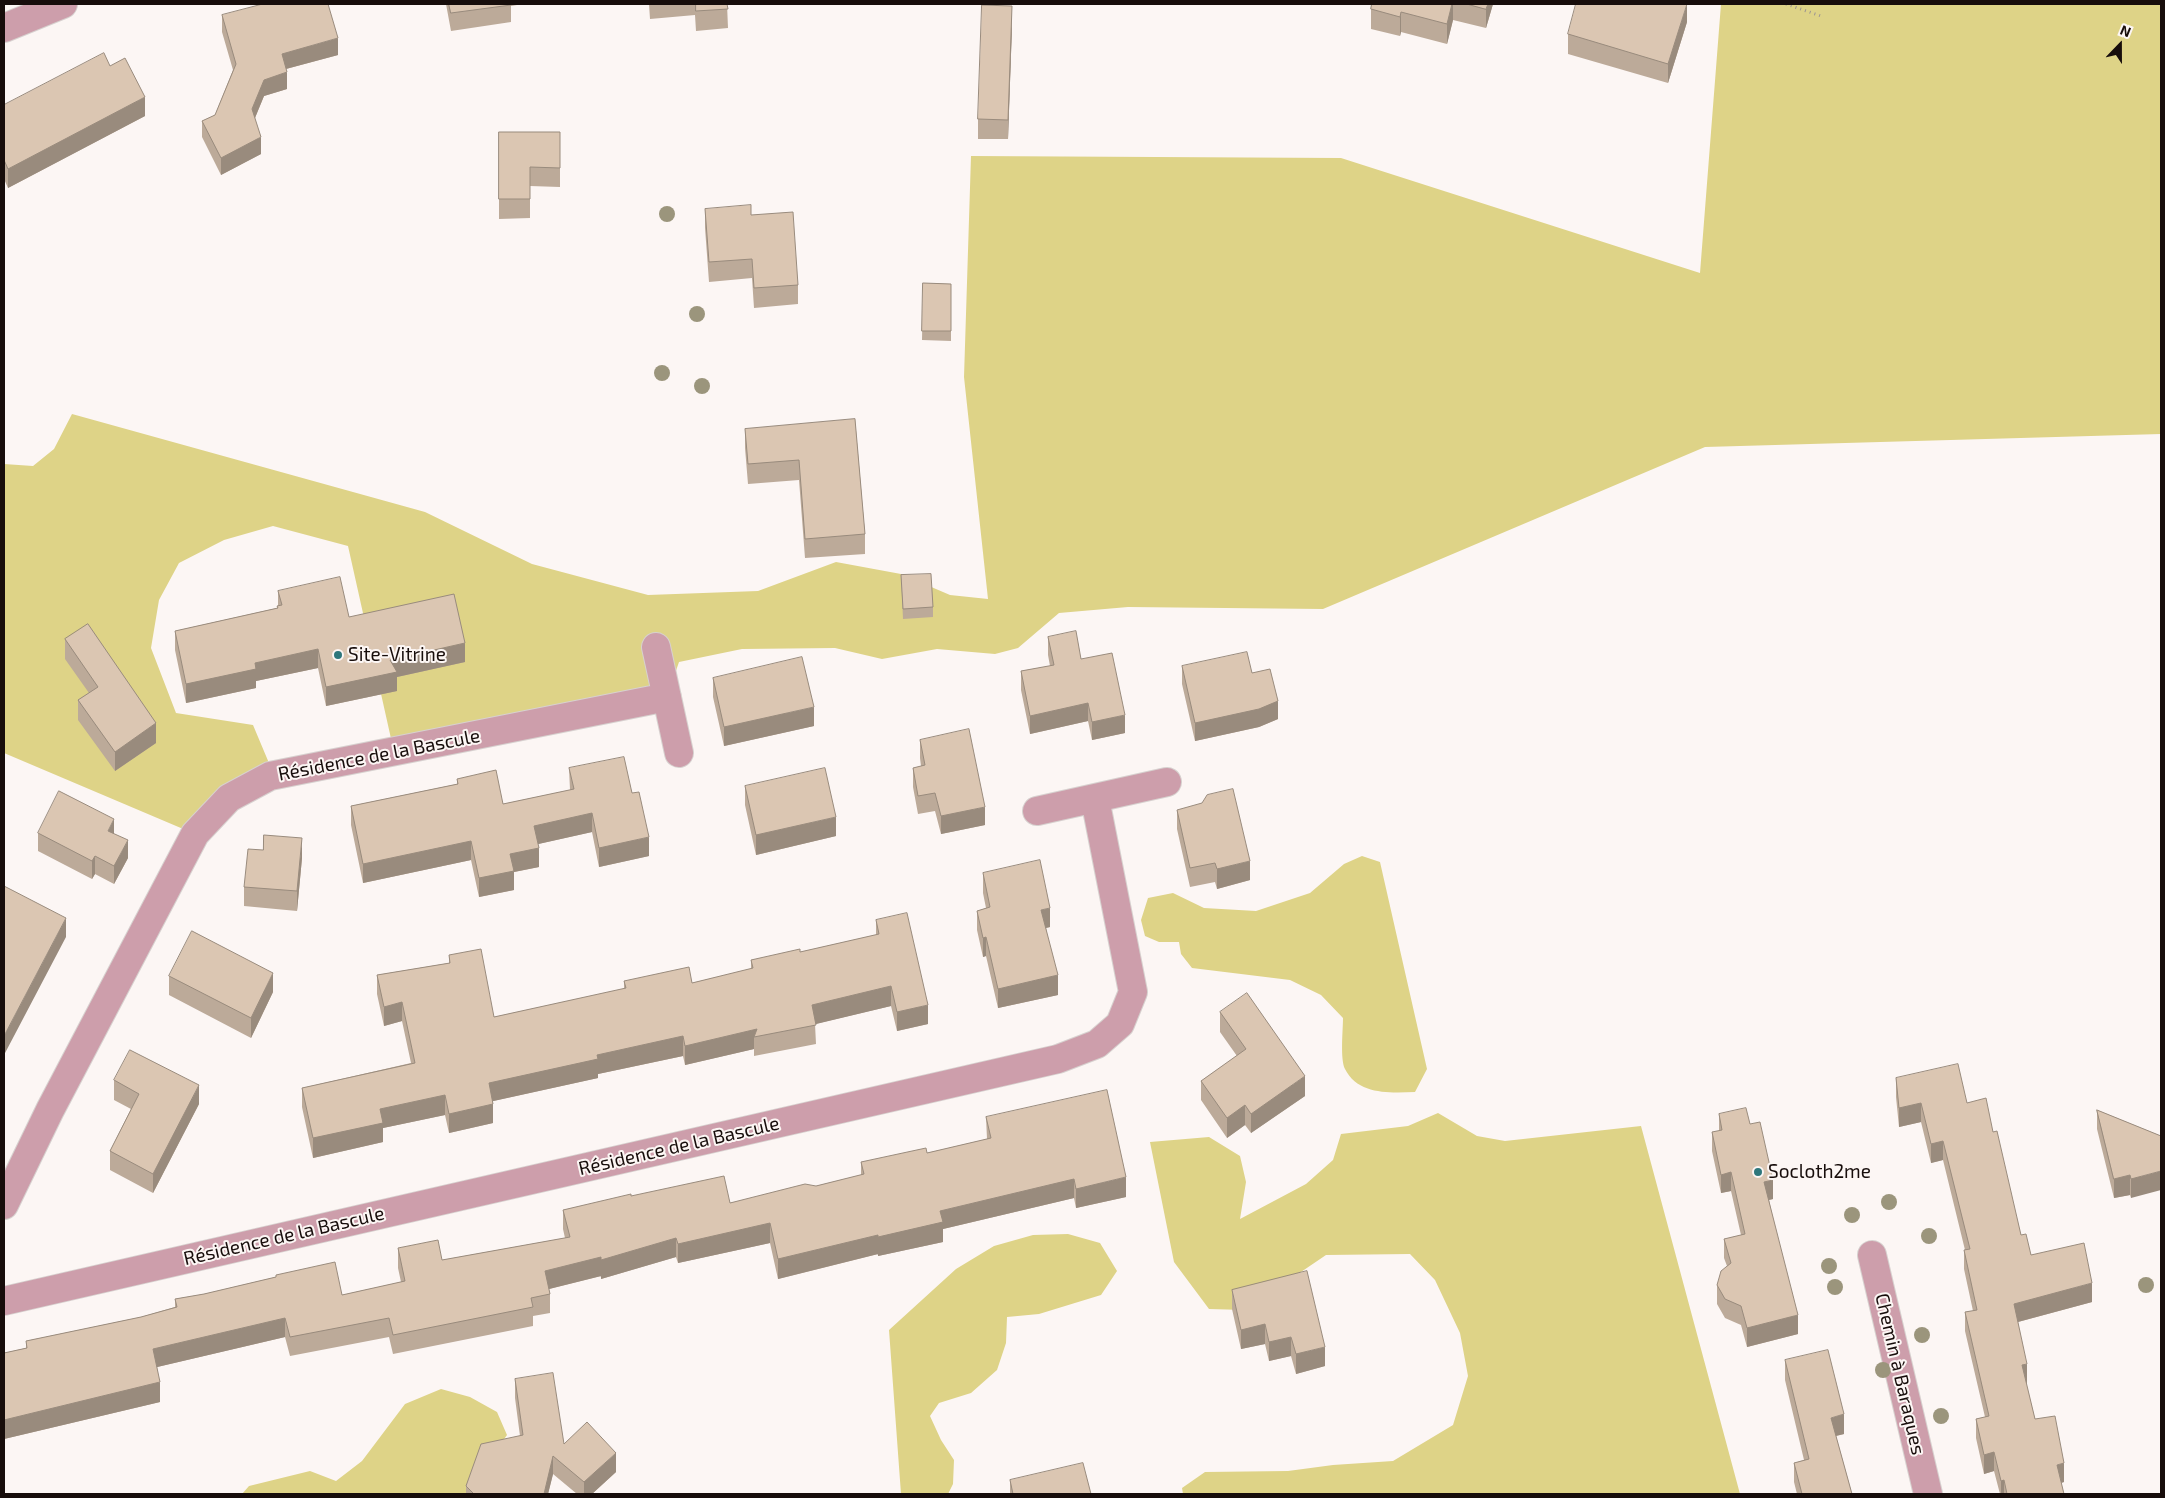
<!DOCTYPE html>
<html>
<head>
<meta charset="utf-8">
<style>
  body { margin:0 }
  #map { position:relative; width:2165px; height:1498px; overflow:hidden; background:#fcf6f4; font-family:"Exo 2",sans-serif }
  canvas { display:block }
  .frame { position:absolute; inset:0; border:5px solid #170d0b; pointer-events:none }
  .north { position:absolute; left:2095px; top:20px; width:50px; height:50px; -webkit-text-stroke:4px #fcf6f4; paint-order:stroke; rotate:22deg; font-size:14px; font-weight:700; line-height:20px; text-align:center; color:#170d0b }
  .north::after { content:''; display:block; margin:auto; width:18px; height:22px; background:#170d0b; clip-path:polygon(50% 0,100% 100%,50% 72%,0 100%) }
</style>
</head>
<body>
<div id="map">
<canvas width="2165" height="1498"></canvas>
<div class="frame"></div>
<div class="north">N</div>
</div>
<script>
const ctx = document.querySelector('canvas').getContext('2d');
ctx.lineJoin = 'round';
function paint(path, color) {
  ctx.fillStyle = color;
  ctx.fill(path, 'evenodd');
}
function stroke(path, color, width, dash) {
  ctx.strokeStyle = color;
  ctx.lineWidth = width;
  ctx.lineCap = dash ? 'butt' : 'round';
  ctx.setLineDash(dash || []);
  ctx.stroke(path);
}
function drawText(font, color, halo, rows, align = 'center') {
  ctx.font = font + ' "Exo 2",sans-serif';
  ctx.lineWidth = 4;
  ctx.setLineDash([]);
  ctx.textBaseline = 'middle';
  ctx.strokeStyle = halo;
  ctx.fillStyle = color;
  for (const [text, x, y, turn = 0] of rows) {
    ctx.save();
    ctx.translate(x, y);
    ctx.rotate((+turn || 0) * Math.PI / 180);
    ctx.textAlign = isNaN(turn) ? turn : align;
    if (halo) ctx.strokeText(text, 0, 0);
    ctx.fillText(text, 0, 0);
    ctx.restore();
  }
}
paint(new Path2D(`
  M1721,4H2161V434L1705,447L1323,609L1128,607L1059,613L1018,648L995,654L937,649L882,659L835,648L742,649L679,662L667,697L394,752L348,546L273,526L224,540L179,563L159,600L151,648L176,713L253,725L274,775L195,834L4,753V464L33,466L54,449L72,414L425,512L532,564L648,595L758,591L836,562L901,574L950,595L988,599L964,377L971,156L1341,158L1700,273Z
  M1362,856L1380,862L1427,1069L1415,1092C1390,1093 1358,1095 1345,1069C1340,1059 1343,1030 1343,1018L1321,995L1290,980L1192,968L1181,954L1179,942H1159L1145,936L1141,920L1148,898L1173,893L1204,908L1256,911L1310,893L1344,864Z
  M1438,1113L1477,1136L1505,1141L1641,1126L1740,1494H1183L1182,1488L1205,1472L1288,1471L1333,1465L1393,1461L1453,1425L1468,1376L1460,1333L1435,1280L1410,1254L1326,1255L1245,1310L1209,1309L1174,1262L1150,1142L1209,1137L1240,1156L1246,1182L1240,1219L1306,1184L1333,1160L1341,1134L1408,1126Z
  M1068,1234L1100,1243L1117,1271L1101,1295L1039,1314L1007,1317L1006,1343L997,1370L971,1393L939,1403L930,1416L941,1440L954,1460L953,1484L948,1494H901L889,1330L956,1269L994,1246L1033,1235Z
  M441,1389L470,1397L497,1412L507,1435L494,1453L473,1494H242L249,1486L310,1471L336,1481L362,1461L405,1404Z`), '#ded387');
const minor = new Path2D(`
  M4,28L63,4
  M656,647L679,753
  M1037,811L1167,782
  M4,1205L50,1110L195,834L229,798L270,776L667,697
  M1872,1255L1928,1494
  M4,1301L1058,1059L1097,1044L1120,1024L1133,992L1095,799`);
stroke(minor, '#d7d1cf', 30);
stroke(new Path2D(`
  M1786,4L1821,16`), '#9c9492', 3, [1, 4]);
stroke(minor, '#cd9eab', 28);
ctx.fillStyle = '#9b957c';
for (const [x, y] of [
  [667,214],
  [697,314],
  [662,373],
  [702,386],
  [1889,1202],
  [1852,1215],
  [1929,1236],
  [1829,1266],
  [2146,1285],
  [1835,1287],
  [1922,1335],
  [1883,1370],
  [1941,1416]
]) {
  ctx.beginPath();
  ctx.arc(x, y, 8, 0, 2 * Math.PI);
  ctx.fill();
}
paint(new Path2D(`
  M446,4H523L511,6V22L451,31Z
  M649,4H727L728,28L696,31L695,15L650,19Z
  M1371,4H1493L1486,28L1453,20L1447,44L1401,32L1400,36L1371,29Z
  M222,15L338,55L286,69L287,89L264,96L255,118L261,154L221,175L202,137V121L215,115L233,70L222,32Z
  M1687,22L1668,83L1568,54V34Z
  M1012,26L1008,139H978V119Z
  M110,66L145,116L8,188L4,179V105Z
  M499,132H560V187L530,186V218L499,219Z
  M705,209L751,215L798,285V304L754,308L752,278L709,282L705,228Z
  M923,283L951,284V341L922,340Z
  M855,419L865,534V554L805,558L799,480L748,484L745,448V429Z
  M901,575L933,607V617L903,619Z
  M278,591L349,617L465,662L397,677V691L326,706L318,668L256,681V688L186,703L175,650V631L277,608V606H278Z
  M1048,637L1081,659L1125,733L1092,740L1088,721L1030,734L1021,690V671L1050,666L1048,655Z
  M65,639L156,743L115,771L78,720V700L89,693L65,659Z
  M1182,666L1252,673L1278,719L1259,727L1195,741L1182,684Z
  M713,678L814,726L724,746L713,697Z
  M920,740L985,825L941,834L935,811L918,814L913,787V768L921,766L920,758Z
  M569,768L649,856L599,867L592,832L538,844L539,867L514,872V890L479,897L471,860L363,883L351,825V806L457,784V779L503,804L570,790Z
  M745,786L836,836L756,855L745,805Z
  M1177,810L1250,880L1217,889L1215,882L1190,887L1177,829Z
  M38,833L128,858L114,884L95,874L92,879L38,851Z
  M263,850L302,858L297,911L244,906V887Z
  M983,873L1050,927L1046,928L1058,995L998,1008L986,956L983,957L977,930V911L986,908L983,893Z
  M876,920L928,1024L897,1031L891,1006L815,1024L816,1044L754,1056V1049L685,1065L683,1056L598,1074V1078L493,1101V1123L449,1133L445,1115L383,1128V1142L313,1158L302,1107V1088L411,1063L402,1021L384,1026L377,994V975L449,963V955L494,1017L624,989V981L692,983L751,969V960L800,952L876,935Z
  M169,976L273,992L251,1038L169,995Z
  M1220,1012L1305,1096L1251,1133L1245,1125L1227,1138L1201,1100V1081L1237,1056L1220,1032Z
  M1896,1078L1967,1103L1993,1132L2021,1235L2031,1255L2092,1302L2018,1322L2027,1383H2026L2035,1419L2064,1482L2061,1483L2064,1494H2000L1994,1471L1984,1474L1976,1438V1419L1985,1417L1965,1331V1312L1973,1311L1964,1269V1250H1965L1943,1160L1931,1163L1921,1122L1899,1127L1896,1097Z
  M114,1080L199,1104L153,1193L110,1170V1151L131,1109L114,1100Z
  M2097,1110L2161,1136L2131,1198L2130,1195L2114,1198L2097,1129Z
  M1719,1114L1750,1124L1773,1199L1769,1200L1798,1334L1747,1347L1741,1325L1725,1318L1717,1304V1285L1727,1266L1724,1258V1239L1741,1235L1731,1191L1721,1193L1712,1151V1132L1719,1131Z
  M986,1117L1126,1197L1076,1208L1074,1198L943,1229V1242L878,1256V1254L778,1279L770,1243L678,1263L676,1257L601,1279V1276L549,1289L550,1294V1313L533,1316V1326L393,1354L389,1337L290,1356L285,1337L157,1367L160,1402L4,1439V1353L26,1348V1341L141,1317L175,1307V1299L204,1294L276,1277V1275L342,1295L401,1282L398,1268V1248L442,1260L565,1238L563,1229V1210L631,1196L730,1203L816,1186L861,1175V1162L927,1153L987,1139Z
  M1232,1290L1325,1366L1296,1374L1291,1356L1269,1361L1265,1344L1241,1349L1232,1309Z
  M1785,1360L1844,1434L1836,1436L1852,1494H1797L1794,1482V1463L1804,1460L1785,1380Z
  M515,1379L564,1444L616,1472L592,1494H577L553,1474L548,1494H466V1486L520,1436L515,1398Z
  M1010,1480L1091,1494H1010Z`), '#bcaa99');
paint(new Path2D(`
  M1452,4H1453V20L1447,44V24Z
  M1488,4H1493L1486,28V9Z
  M1687,4V22L1668,83V64Z
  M1012,6V26L1008,139V120Z
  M1401,12V32L1400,36V17Z
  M338,38V55L282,70V54Z
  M287,72V89L264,96L252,125V109L264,80Z
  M145,97V116L8,188V169Z
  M261,137V154L221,175V158Z
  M465,643V662L397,677V691L326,706V687L390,660Z
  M318,649V668L256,681V688L186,703V684L255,663Z
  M1278,701V719L1259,727L1195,741V723Z
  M1088,703V721L1030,734V716Z
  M814,707V726L724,746V727Z
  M1125,715V733L1092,740V722Z
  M156,723V743L115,771V752Z
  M985,807V825L941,834V816Z
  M592,813V832L534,845V826Z
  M836,817V836L756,855V835Z
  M114,819V837L108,831Z
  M649,837V856L599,867V848Z
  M302,838V858L297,911V891Z
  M128,840V858L114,884V866Z
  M471,841V860L363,883V864Z
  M539,848V867L514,872V890L479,897V878L510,854Z
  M95,856V874L92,879V861Z
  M1250,861V880L1217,889V869Z
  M1050,908V927L1041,929V910Z
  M66,918V937L4,1055V1036Z
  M986,937V956L983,957V938Z
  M273,973V992L251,1038V1018Z
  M1058,975V995L998,1008V989Z
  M891,986V1006L812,1025V1005Z
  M402,1002V1021L384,1026V1007Z
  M928,1005V1024L897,1031V1012Z
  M757,1029L754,1037V1049L685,1065V1046Z
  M683,1036V1056L598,1074V1078L489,1102V1083L597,1055Z
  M1305,1076V1096L1251,1133V1114Z
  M199,1085V1104L153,1193V1174Z
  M445,1095V1115L383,1128V1142L313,1158V1138L380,1109Z
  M1921,1103V1122L1899,1127V1108Z
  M493,1104V1123L449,1133V1114Z
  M1245,1105V1125L1227,1138V1118Z
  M1943,1141V1160L1931,1163V1144Z
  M2161,1171V1190L2131,1198V1179Z
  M1731,1172V1191L1721,1193V1175Z
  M2130,1175V1195L2114,1198V1179Z
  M1126,1177V1197L1076,1208V1189Z
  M1074,1179V1198L943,1229V1242L878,1256V1237L940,1211Z
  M1773,1180V1199L1764,1201V1182Z
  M770,1223V1243L678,1263V1244Z
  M878,1235V1254L778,1279V1259Z
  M676,1238V1257L601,1279V1260Z
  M601,1257V1276L545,1290V1271Z
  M2092,1283V1302L2014,1323V1304Z
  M1798,1315V1334L1747,1347V1328Z
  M285,1318V1337L153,1368V1349Z
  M1265,1324V1344L1241,1349V1330Z
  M1291,1337V1356L1269,1361V1342Z
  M1325,1347V1366L1296,1374V1354Z
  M2027,1364V1383L2022,1384V1365Z
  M160,1382V1402L4,1439V1420Z
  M1844,1414V1434L1831,1437V1418Z
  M1994,1452V1471L1984,1474V1455Z
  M616,1453V1472L592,1494H584V1482Z
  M553,1456V1474L548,1494H544Z
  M2064,1463V1482L2057,1484V1465Z
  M2004,1480V1494H2001V1481Z`), '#998b7d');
const building = new Path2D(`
  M263,4H328L338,38L282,54L287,72L264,80L252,109L261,137L221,158L202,121L215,115L236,64L222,15Z
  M449,4H511V5L451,13Z
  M696,4H727L728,9L696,11Z
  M1372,4H1452L1447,24L1401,12L1400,17L1371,9Z
  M1467,4H1488L1486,9Z
  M1576,4H1687L1668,64L1568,34Z
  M982,5L1012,6L1008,120L978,119Z
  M104,53L110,66L125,58L145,97L8,169L4,160V105Z
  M499,132H560V168L530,167V199H499Z
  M751,205V215L793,212L798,285L754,288L752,259L709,262L705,209Z
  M923,283L951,284V331H922Z
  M855,419L865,534L805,539L799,460L748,464L745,429Z
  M931,574L933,607L903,609L901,575Z
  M340,577L349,617L454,594L465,643L390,660L397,672L326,687L318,649L255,663L256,669L186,684L175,631L278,608L277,606L282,605L278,591Z
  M88,624L156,723L115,752L78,700L98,687L65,639Z
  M1076,631L1081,659L1112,653L1125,715L1092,722L1088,703L1030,716L1021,671L1054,665L1048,637Z
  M1247,652L1252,673L1270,669L1278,701L1259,709L1195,723L1182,666Z
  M802,657L814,707L724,727L713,678Z
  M969,729L985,807L941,816L935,793L918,796L913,768L925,765L920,740Z
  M624,757L632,793L639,792L649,837L599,848L592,813L534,826L539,848L510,854L514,871L479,878L471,841L363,864L351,806L458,784L457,779L496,770L503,804L574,789L569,768Z
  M825,768L836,817L756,835L745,786Z
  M1233,789L1250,861L1217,869L1215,863L1190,868L1177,810L1202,803L1207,795Z
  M59,791L114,819L108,831L128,840L114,866L95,856L92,861L38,833Z
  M264,835L302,838L297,891L244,887L248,849L263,850Z
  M1040,860L1050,908L1041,910L1058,975L998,989L986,937L983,938L977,911L990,907L983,873Z
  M4,886L66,918L4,1036Z
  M907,913L928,1005L897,1012L891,986L812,1005L816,1025L754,1037L757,1029L685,1046L683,1036L597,1055L598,1059L489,1083L493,1104L449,1114L445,1095L380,1109L383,1123L313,1138L302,1088L415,1063L402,1002L384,1007L377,975L450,963L449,955L481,949L494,1017L626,988L624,981L689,967L692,983L753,968L751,960L800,949V952L879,934L876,920Z
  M192,931L273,973L251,1018L169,976Z
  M1247,993L1305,1076L1251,1114L1245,1105L1227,1118L1201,1081L1246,1049L1220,1012Z
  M130,1050L199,1085L153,1174L110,1151L139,1094L114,1080Z
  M1958,1064L1967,1103L1986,1098L1993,1132L1997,1131L2021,1235L2026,1234L2031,1255L2084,1243L2092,1283L2014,1304L2027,1364L2022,1365L2035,1419L2055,1416L2064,1463L2057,1465L2064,1494H2007L2004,1480L2001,1481L1994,1452L1984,1455L1976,1419L1989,1416L1965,1312L1977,1310L1964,1250L1970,1249L1943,1141L1931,1144L1921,1103L1899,1108L1896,1078Z
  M1107,1090L1126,1177L1076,1189L1074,1179L940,1211L943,1222L878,1237V1235L778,1259L770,1223L678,1244L676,1238L601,1260V1257L545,1271L550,1294L531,1298L533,1307L393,1335L389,1318L290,1337L285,1318L153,1349L160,1382L4,1420V1353L27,1348L26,1341L141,1317L177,1307L175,1299L204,1294L276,1277V1275L335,1262L342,1295L405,1281L398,1248L438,1240L442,1260L570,1237L563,1210L631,1194V1196L724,1176L730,1203L805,1184L816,1186L864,1174L861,1162L926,1148L927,1153L991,1138L986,1117Z
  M1746,1108L1750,1124L1760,1122L1773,1180L1764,1182L1798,1315L1747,1328L1741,1306L1725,1299L1717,1285L1721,1271L1731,1263L1724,1239L1745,1234L1731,1172L1721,1175L1712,1132L1722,1130L1719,1114Z
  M2097,1110L2161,1136V1171L2131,1179L2130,1175L2114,1179Z
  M1307,1271L1325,1347L1296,1354L1291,1337L1269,1342L1265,1324L1241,1330L1232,1290Z
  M1828,1350L1844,1414L1831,1418L1852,1494H1802L1794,1463L1809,1459L1785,1360Z
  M553,1373L564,1444L587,1422L616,1453L584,1482L553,1456L544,1494H474L466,1486L481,1444L523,1435L515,1379Z
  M1083,1463L1091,1494H1013L1010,1480Z`);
paint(building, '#dbc6b2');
stroke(building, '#998b7d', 1);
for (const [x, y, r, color] of [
  [338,655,5,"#2e777c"],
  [1758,1172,5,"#2e777c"]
]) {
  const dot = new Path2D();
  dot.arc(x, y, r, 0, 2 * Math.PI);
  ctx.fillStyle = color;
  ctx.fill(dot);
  stroke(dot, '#fcf6f4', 2);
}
drawText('19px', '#170d0b', '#fcf6f4', [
  ["Site-Vitrine",348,655],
  ["Socloth2me",1768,1172]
], 'left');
drawText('19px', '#170d0b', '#fcf6f4', [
  ["Résidence de la Bascule",379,755,-11],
  ["Résidence de la Bascule",679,1146,-13],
  ["Résidence de la Bascule",284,1236,-13],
  ["Chemin à Baraques",1900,1374,77]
]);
</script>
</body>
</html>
